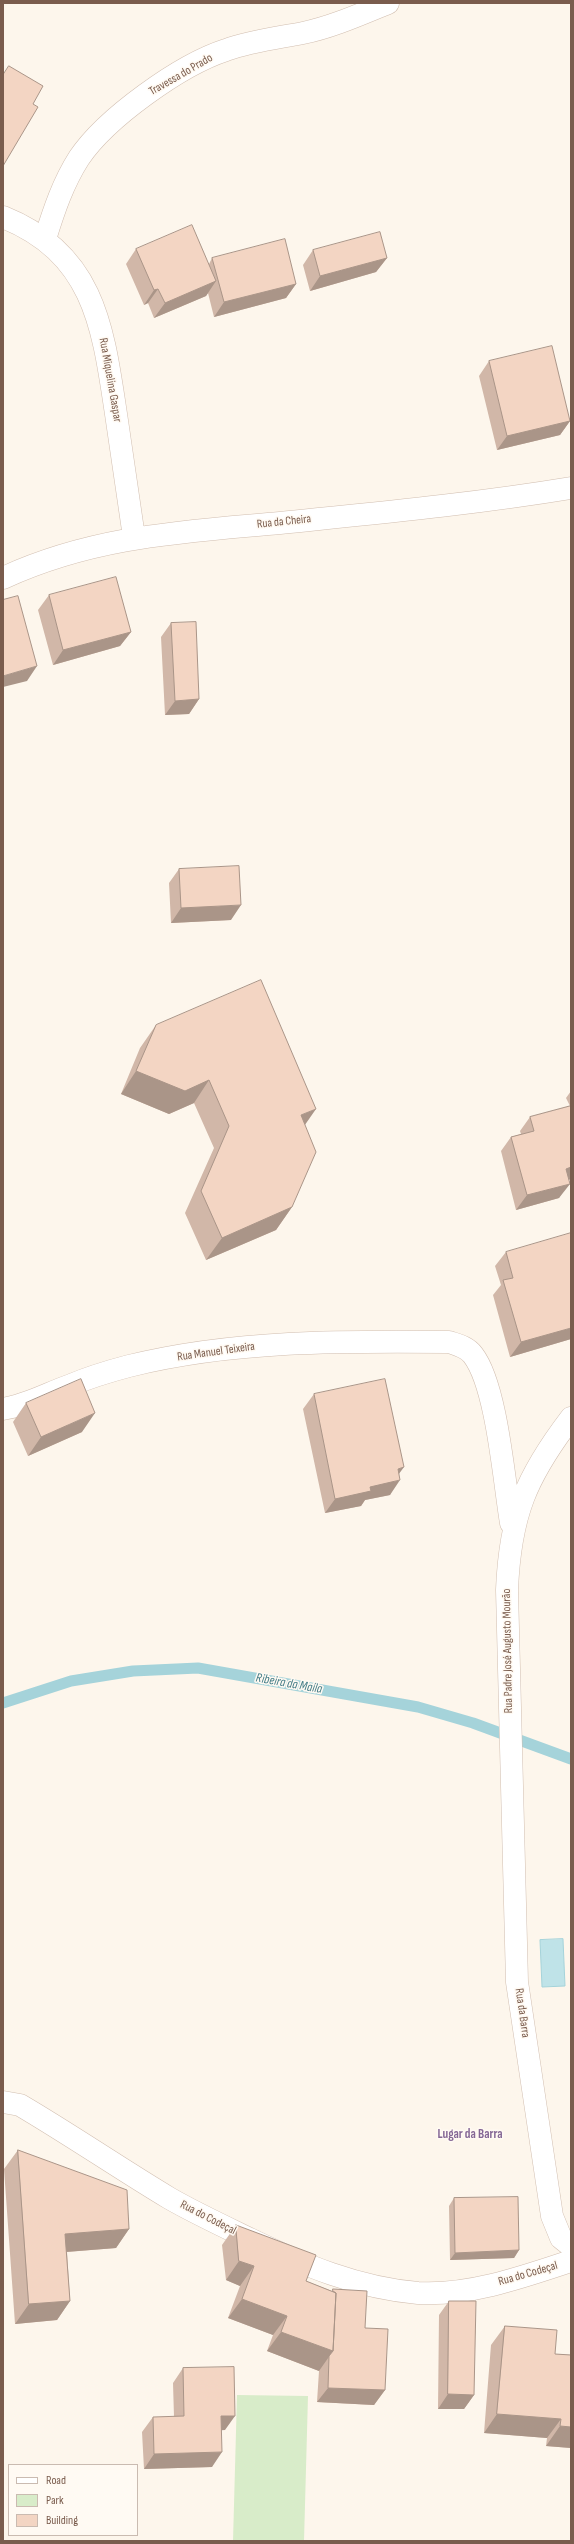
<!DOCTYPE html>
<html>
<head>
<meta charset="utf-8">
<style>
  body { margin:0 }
  #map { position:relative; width:574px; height:2544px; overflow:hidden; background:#fdf6ec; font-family:"Sofia Sans Condensed",sans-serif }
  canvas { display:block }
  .frame { position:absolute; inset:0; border:4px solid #7a5c4d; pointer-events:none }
  .legend { position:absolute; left:8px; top:2464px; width:130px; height:72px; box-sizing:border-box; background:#fffaf3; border:1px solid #cabbb1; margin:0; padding:5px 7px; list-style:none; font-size:12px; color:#7a5c4d }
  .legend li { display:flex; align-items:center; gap:8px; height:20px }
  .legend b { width:20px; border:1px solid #cabbb1 }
</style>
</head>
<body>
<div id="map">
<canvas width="574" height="2544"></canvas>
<div class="frame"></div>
<ul class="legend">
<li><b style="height:5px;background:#fff"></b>Road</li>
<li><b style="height:11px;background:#d8ecc9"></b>Park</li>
<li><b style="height:11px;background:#f3d5c3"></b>Building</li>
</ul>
</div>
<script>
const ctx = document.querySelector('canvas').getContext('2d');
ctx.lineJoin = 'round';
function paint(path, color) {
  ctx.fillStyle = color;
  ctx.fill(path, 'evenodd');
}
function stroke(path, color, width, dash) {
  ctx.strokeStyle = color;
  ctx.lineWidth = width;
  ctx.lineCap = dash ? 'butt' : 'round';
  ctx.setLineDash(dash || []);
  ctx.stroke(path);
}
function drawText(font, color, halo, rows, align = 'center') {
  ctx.font = font + ' "Sofia Sans Condensed",sans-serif';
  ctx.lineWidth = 3;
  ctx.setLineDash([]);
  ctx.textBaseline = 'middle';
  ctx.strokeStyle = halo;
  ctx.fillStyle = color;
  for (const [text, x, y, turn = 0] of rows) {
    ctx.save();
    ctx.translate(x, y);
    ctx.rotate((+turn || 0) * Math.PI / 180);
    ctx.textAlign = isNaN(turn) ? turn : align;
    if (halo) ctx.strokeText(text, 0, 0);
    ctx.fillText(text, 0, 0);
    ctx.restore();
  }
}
paint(new Path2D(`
  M237,2395L308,2396L304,2541H233Z`), '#d8ecc9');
const water = new Path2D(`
  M563,1939L565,1986L542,1987L540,1940Z`);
paint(water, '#bfe3e8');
stroke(water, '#a5d3da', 1);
stroke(new Path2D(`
  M3,1703L71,1681L133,1671L198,1668L418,1707L473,1723L571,1759`), '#a5d3da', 11);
const street = new Path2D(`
  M3,217C95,254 103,328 116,414C122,455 128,496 134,537
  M45,239C54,210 63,183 79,158C106,118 180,65 226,50C251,41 277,38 303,33C332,27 361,14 388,3
  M3,578C94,536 182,532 280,523C377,513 474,504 571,488
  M3,1409C28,1405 48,1393 71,1385C90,1377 110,1371 129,1366C234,1340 343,1341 449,1342C458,1345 467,1347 473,1355C497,1386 504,1482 511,1523
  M571,1418C526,1477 510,1515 507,1590L517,1982L552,2216L561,2238L571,2246
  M3,2102L20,2105C71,2135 119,2168 169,2198C195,2213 223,2226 250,2239C303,2265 358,2288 418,2293C469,2296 523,2277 571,2261`);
stroke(street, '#d1beb0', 23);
stroke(street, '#fff', 22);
paint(new Path2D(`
  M136,249L209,264L212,258L296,284L286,298L214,317L208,293L206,296L154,318L148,303L144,305L126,264Z
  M313,250L387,258L376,272L310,291L303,265Z
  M489,361L570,421L560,435L497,450L479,376Z
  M49,595L131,632L120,646L53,665L38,610Z
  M171,623L199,699L189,714L165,715L161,637Z
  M179,869L231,920L171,923L169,883Z
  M156,1025L305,1125L292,1207L276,1230L206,1260L185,1213L214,1148L194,1103L169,1114L121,1094L140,1048Z
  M571,1091V1179L569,1180L559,1198L516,1210L501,1151L511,1137L521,1134L520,1131L530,1117L570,1106L566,1098Z
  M506,1252L571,1339L510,1357L493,1295L501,1285L495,1266Z
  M314,1394L399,1474L390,1495L365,1500L361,1506L325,1513L303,1409Z
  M26,1403L82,1432L28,1456L13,1422Z
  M18,2150L129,2229L116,2248L67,2252L70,2301L57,2320L15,2324L4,2169Z
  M454,2198L519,2250L514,2258L450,2260L449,2206Z
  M236,2225L306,2281L332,2291L333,2289L365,2328L385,2390L374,2405L317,2402L319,2371L267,2351L273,2335L228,2318L240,2286L226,2280L222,2245Z
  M449,2301L474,2395L464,2409H438L439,2315Z
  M505,2326L555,2354L571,2355V2448L546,2446L547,2438L484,2433L491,2345Z
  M183,2368L225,2430H221L212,2467L144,2469L142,2432L153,2417H174L173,2383Z`), '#d1b7a8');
paint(new Path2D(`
  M387,258L376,272L310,291L320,276Z
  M216,281L206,296L154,318L165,303Z
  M296,284L286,298L214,317L224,302Z
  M158,289L148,303L144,305L154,290Z
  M570,421L560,435L497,450L507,436Z
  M131,632L120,646L53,665L63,650Z
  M37,666L27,681L3,687V676Z
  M199,699L189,714L165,715L175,701Z
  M241,905L231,920L171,923L181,908Z
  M136,1071L209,1080L194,1103L169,1114L121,1094Z
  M316,1109L300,1132L301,1115Z
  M571,1167V1179L555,1183L566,1169Z
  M570,1184L559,1198L516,1210L527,1195Z
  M292,1207L276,1230L206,1260L222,1238Z
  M571,1328V1339L510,1357L521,1342Z
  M95,1413L82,1432L28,1456L41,1437Z
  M404,1467L393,1482L400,1480L390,1495L365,1500L361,1506L325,1513L335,1499L370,1487L398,1469Z
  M129,2229L116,2248L52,2253L65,2234Z
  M519,2250L514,2258L450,2260L455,2253Z
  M239,2261L254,2266L240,2286L226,2280Z
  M242,2299L287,2316L273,2335L228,2318Z
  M70,2301L57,2320L15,2324L29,2304Z
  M281,2332L333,2351L319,2371L267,2351Z
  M328,2388L385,2390L374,2405L317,2402Z
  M448,2394L474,2395L464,2409H438Z
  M497,2414L561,2419L547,2438L484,2433Z
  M221,2416H235L225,2430L211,2431Z
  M560,2426L571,2427V2448L546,2446Z
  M222,2452L212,2467L144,2469L154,2454Z`), '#aa9588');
const building = new Path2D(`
  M9,66L43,86L33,104L38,107L3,166V75Z
  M192,225L216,281L165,303L158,289L154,290L136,249Z
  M380,232L387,258L320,276L313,250Z
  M285,239L296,284L224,302L212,258Z
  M552,346L570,421L507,436L489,361Z
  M116,577L131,632L63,650L49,595Z
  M18,596L37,666L3,676V600Z
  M196,622L199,699L175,701L171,623Z
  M239,866L241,905L181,908L179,869Z
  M261,980L316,1109L301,1115L316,1152L292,1207L222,1238L201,1191L229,1126L209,1080L185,1091L136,1071L156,1025Z
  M571,1106V1167L566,1169L570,1184L527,1195L511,1137L534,1131L530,1117Z
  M571,1233V1328L521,1342L503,1280L513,1278L506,1252Z
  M81,1379L95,1413L41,1437L26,1403Z
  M385,1379L404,1467L398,1469L400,1480L370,1487L371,1491L335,1499L314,1394Z
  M18,2150L127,2190L129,2229L65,2234L70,2301L29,2304Z
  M518,2197L519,2250L455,2253L454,2198Z
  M236,2225L316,2255L306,2281L336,2293L333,2351L281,2332L287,2316L242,2299L254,2266L239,2261Z
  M333,2289L367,2291L365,2328L388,2329L385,2390L328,2388L329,2356L333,2351L336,2293L333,2291Z
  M449,2301H476L474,2395L448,2394Z
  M505,2326L557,2330L555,2354L571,2355V2427L560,2426L561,2419L497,2414Z
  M234,2367L235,2416H221L222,2452L154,2454L153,2417L184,2416L183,2368Z`);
paint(building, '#f3d5c3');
stroke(building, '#aa9588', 1);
drawText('12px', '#7a5c4d', '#fffaf3', [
  ["Travessa do Prado",181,75,-30],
  ["Rua Miquelina Gaspar",110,380,80],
  ["Rua da Cheira",284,522,-6],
  ["Rua Manuel Teixeira",216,1352,-8],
  ["Rua Padre José Augusto Mourão",508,1651,-91],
  ["Rua da Barra",522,2013,82],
  ["Rua do Codeçal",208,2218,27],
  ["Rua do Codeçal",528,2274,-16]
]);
drawText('italic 13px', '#437c86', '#fffaf3', [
  ["Ribeira da Maíla",289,1684,10]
]);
drawText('bold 13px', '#846695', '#fffaf3', [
  ["Lugar da Barra",470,2135]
]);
</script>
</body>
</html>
